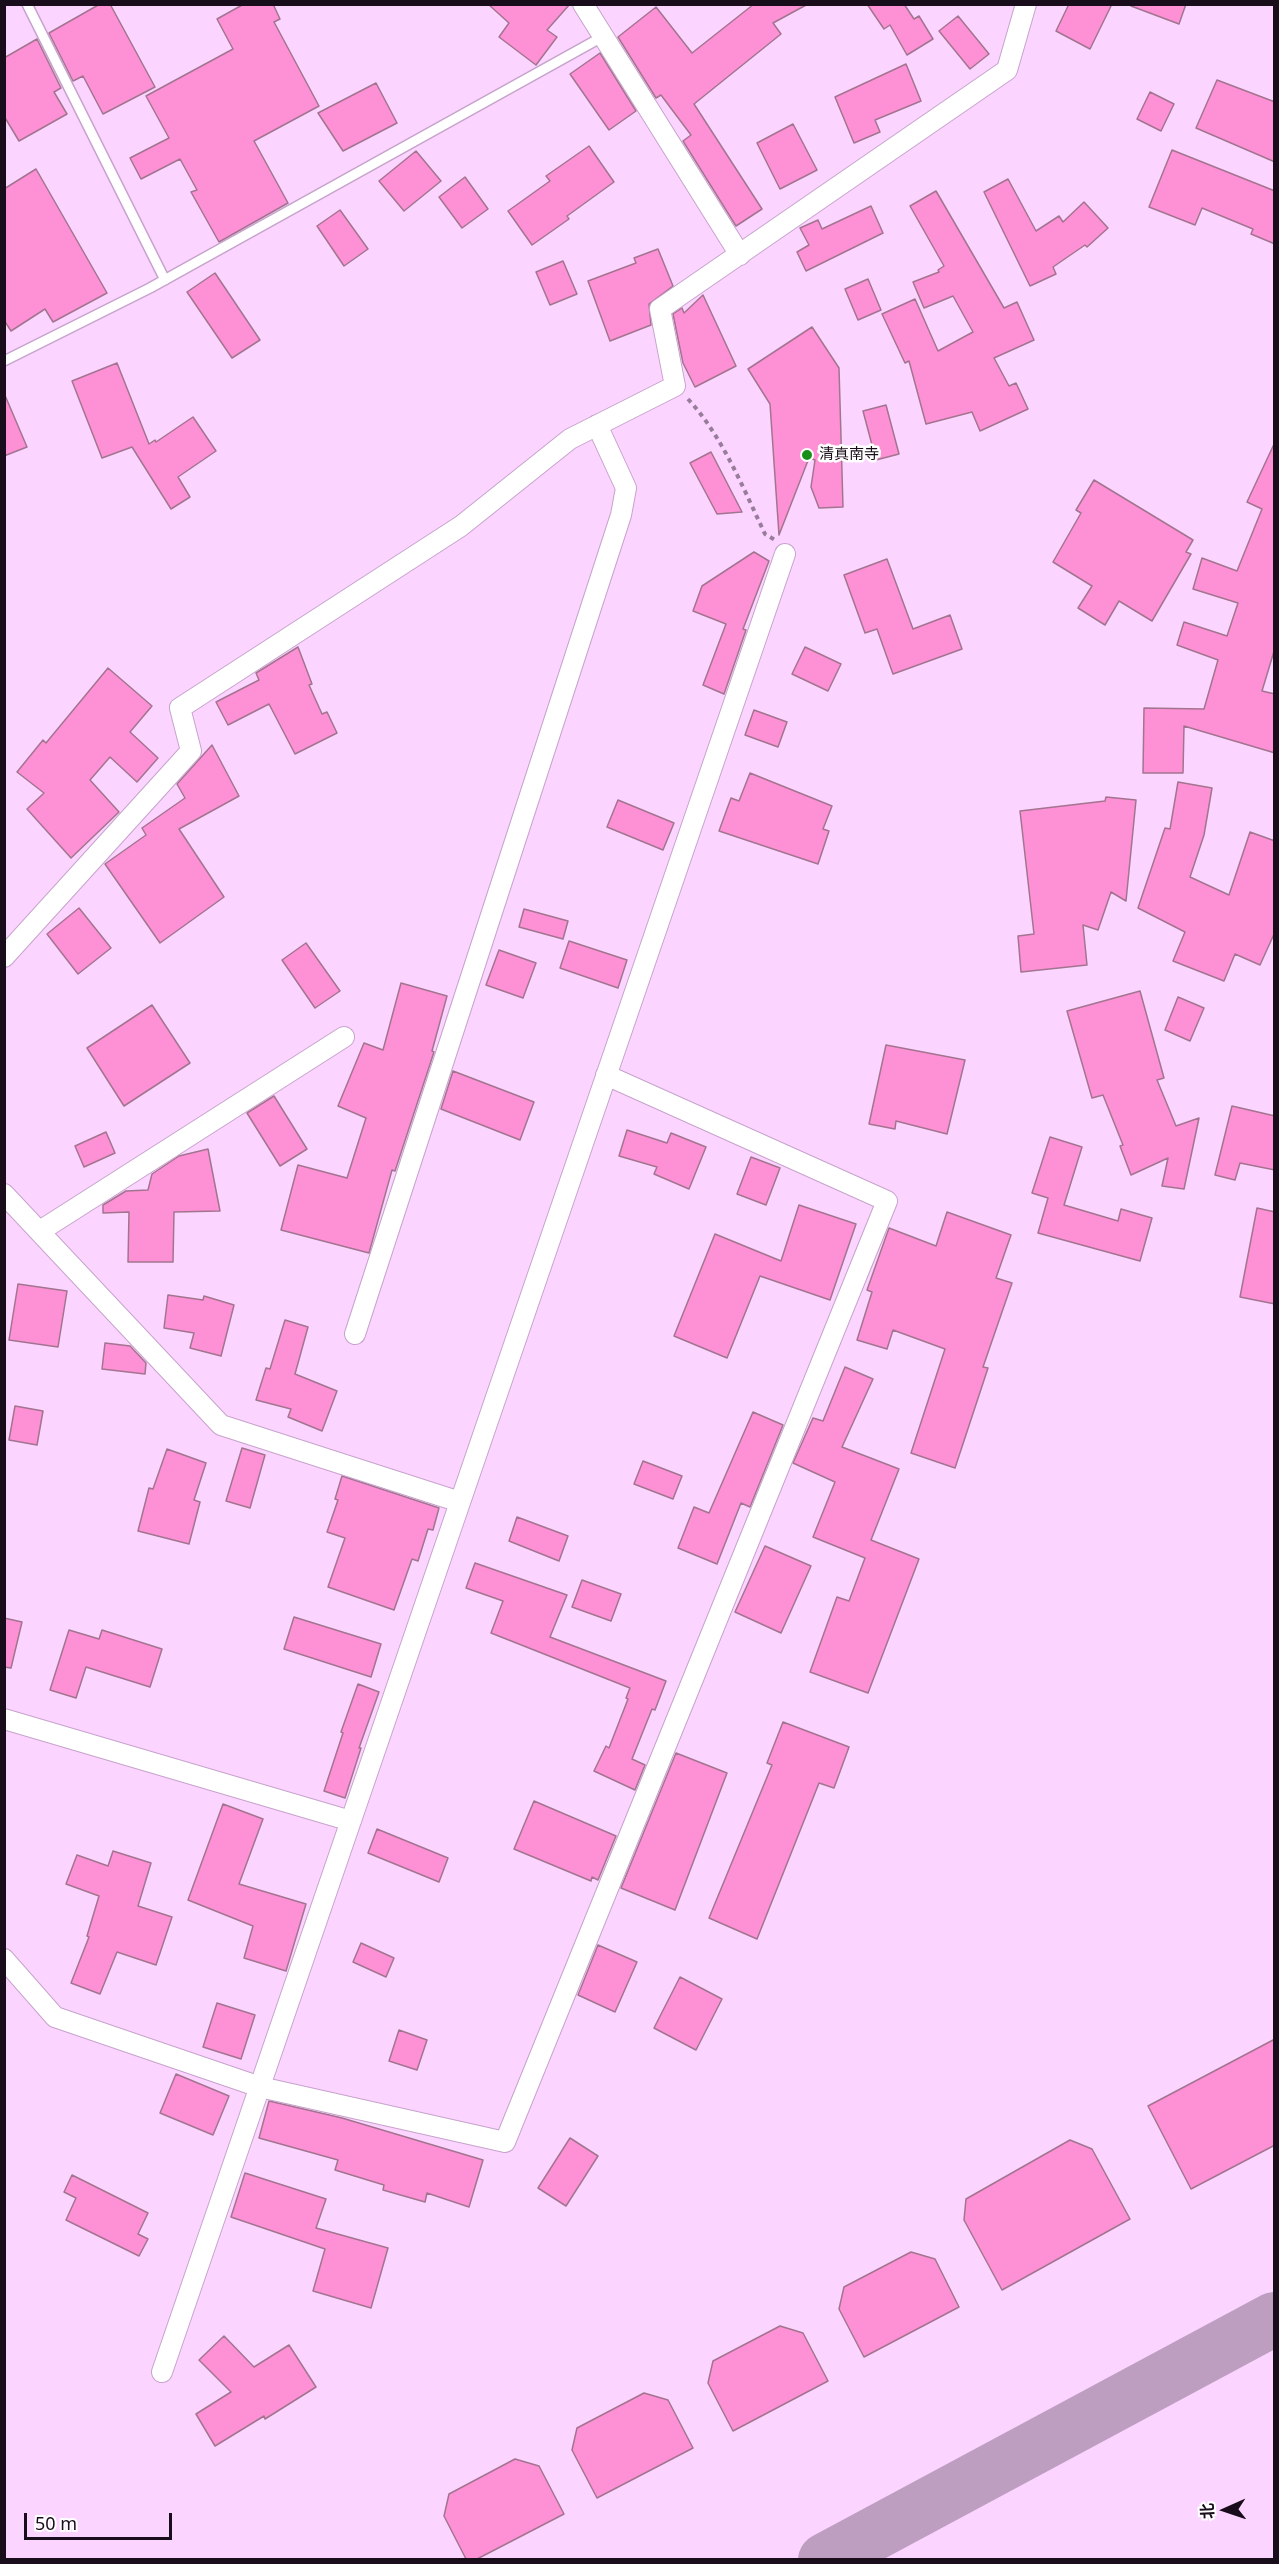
<!DOCTYPE html>
<html>
<head>
<meta charset="utf-8">
<style>
  body { margin:0 }
  #map { position:relative; width:1279px; height:2564px; overflow:hidden; background:#fbd5ff; font-family:"Noto Sans","Noto Sans SC",sans-serif }
  canvas { display:block }
  .frame { position:absolute; inset:0; border:6px solid #190d1b; pointer-events:none }
  .north { position:absolute; left:1195px; top:2480px; width:60px; height:60px; -webkit-text-stroke:4px #fff; paint-order:stroke; rotate:267deg; font-size:16px; font-weight:700; line-height:24px; text-align:center; color:#190d1b }
  .north::after { content:''; display:block; margin:auto; width:21px; height:27px; background:#190d1b; clip-path:polygon(50% 0,100% 100%,50% 72%,0 100%) }
  .scale { position:absolute; left:24px; top:2513px; width:148px; height:27px; box-sizing:border-box; border:3px solid #190d1b; border-top:0; padding-left:8px; font-size:18px; line-height:21px; white-space:nowrap; color:#190d1b; -webkit-text-stroke:4px #fff; paint-order:stroke }
</style>
</head>
<body>
<div id="map">
<canvas width="1279" height="2564"></canvas>
<div class="frame"></div>
<div class="north">北</div>
<div class="scale">50 m</div>
</div>
<script>
const ctx = document.querySelector('canvas').getContext('2d');
ctx.lineJoin = 'round';
function stroke(path, color, width, dash) {
  ctx.strokeStyle = color;
  ctx.lineWidth = width;
  ctx.lineCap = dash ? 'butt' : 'round';
  ctx.setLineDash(dash || []);
  ctx.stroke(path);
}
function paint(path, color) {
  ctx.fillStyle = color;
  ctx.fill(path, 'evenodd');
}
function drawText(font, color, halo, rows, align = 'center') {
  ctx.font = font + ' "Noto Sans","Noto Sans SC",sans-serif';
  ctx.lineWidth = 5;
  ctx.setLineDash([]);
  ctx.textBaseline = 'middle';
  ctx.strokeStyle = halo;
  ctx.fillStyle = color;
  for (const [text, x, y, turn = 0] of rows) {
    ctx.save();
    ctx.translate(x, y);
    ctx.rotate((+turn || 0) * Math.PI / 180);
    ctx.textAlign = isNaN(turn) ? turn : align;
    if (halo) ctx.strokeText(text, 0, 0);
    ctx.fillText(text, 0, 0);
    ctx.restore();
  }
}
stroke(new Path2D(`
  M825,2560L1274,2319`), '#bd9ec0', 54);
const building = new Path2D(`
  M100,4H110L155,87L103,114L83,76L73,81L49,33Z
  M244,4H273L280,19L274,22L319,106L254,141L288,203L219,242L191,192L197,190L180,159L141,179L130,158L169,138L146,96L233,49L217,19Z
  M488,4H570L547,30L557,37L536,65L499,37L509,23Z
  M754,4H808L773,23L781,34L694,104L762,209L736,226L683,141L691,135L661,95L656,98L618,37L656,7L692,53Z
  M867,4H904L914,19L919,16L933,39L907,55L890,25L884,29Z
  M1069,4H1112L1090,49L1056,31Z
  M1131,4H1186L1179,24L1131,6Z
  M958,16L989,54L970,69L939,31Z
  M37,39L61,88L54,92L67,114L19,141L4,116V58Z
  M600,53L636,111L609,130L570,74Z
  M906,64L921,101L875,120L880,132L854,143L835,97Z
  M1217,80L1275,102V162L1196,128Z
  M376,83L397,123L343,151L318,113Z
  M1150,92L1174,104L1161,131L1137,119Z
  M793,124L817,170L780,189L757,143Z
  M589,146L614,182L567,216L569,219L532,245L508,211L550,181L546,176Z
  M1172,150L1275,191V244L1251,234L1253,229L1202,208L1195,225L1149,207Z
  M416,151L441,181L404,211L379,181Z
  M36,169L107,293L53,322L45,309L11,331L4,320V189Z
  M465,177L488,209L462,228L439,197Z
  M1008,179L1036,231L1059,216L1063,222L1084,202L1108,228L1087,247L1085,245L1053,267L1056,274L1030,286L984,192Z
  M936,191L1004,308L1017,302L1034,340L994,358L1009,386L1016,383L1028,409L980,431L972,412L926,424L909,361L905,363L882,314L915,299L938,351L973,332L953,296L924,308L913,282L939,272L938,270L944,266L910,206Z
  M871,206L883,233L806,271L797,252L809,245L800,228L818,220L822,229Z
  M340,210L368,249L344,266L317,226Z
  M658,249L673,286L649,304L651,325L610,341L588,281L636,263L634,258Z
  M563,261L577,294L550,305L536,272Z
  M215,273L260,340L232,358L187,292Z
  M868,279L881,310L858,320L845,289Z
  M703,295L736,366L695,387L683,363L673,314L682,308L684,313Z
  M812,327L839,368L843,507L819,508L811,487L815,460L809,458L779,535L770,404L748,369Z
  M117,363L149,444L155,440L156,442L193,417L216,451L178,477L190,497L171,509L132,447L102,458L72,381Z
  M4,393L27,447L4,456Z
  M886,405L899,454L876,460L863,411Z
  M1275,442V648L1262,691L1275,694V753L1184,726L1183,773H1143L1144,708L1204,709L1218,660L1177,645L1184,622L1227,636L1238,603L1193,589L1202,558L1237,571L1262,509L1247,502Z
  M711,452L742,512L717,514L690,463Z
  M1094,480L1193,540L1186,552L1191,554L1152,621L1119,601L1105,625L1078,608L1092,586L1053,562L1081,513L1076,510Z
  M754,552L769,561L743,629L746,630L724,694L703,685L726,624L693,611L702,586Z
  M887,559L913,629L950,615L962,649L893,674L877,629L865,633L844,575Z
  M298,647L312,684L309,685L322,714L327,712L337,733L295,754L269,704L228,725L216,702L259,680L256,673Z
  M805,647L841,664L828,691L792,674Z
  M108,668L152,706L130,732L158,758L137,782L110,757L90,780L119,812L71,858L27,809L44,793L17,772L43,740L46,743Z
  M754,710L787,722L778,747L745,735Z
  M212,745L239,796L179,829L224,897L160,943L105,864L146,835L142,828L185,798L177,784Z
  M750,773L832,806L823,829L829,831L818,864L719,831L731,798L739,801Z
  M1178,782L1212,788L1204,835L1190,877L1229,895L1250,832L1275,841V932L1260,965L1235,954L1224,981L1173,961L1185,932L1138,908L1165,828L1170,829Z
  M1106,797L1136,800L1126,901L1111,892L1098,930L1083,925L1087,965L1021,972L1018,936L1034,934L1020,811L1105,801Z
  M618,800L674,823L663,850L607,827Z
  M79,908L111,948L78,974L47,934Z
  M524,909L568,921L563,939L519,927Z
  M569,941L627,960L618,988L560,968Z
  M306,943L340,991L315,1008L282,960Z
  M499,950L536,963L523,998L486,985Z
  M401,983L447,996L432,1051L434,1052L395,1171L392,1170L369,1253L281,1230L298,1165L347,1178L366,1118L338,1106L364,1043L383,1050Z
  M1140,991L1164,1078L1157,1080L1176,1126L1199,1118L1184,1189L1162,1186L1168,1158L1131,1175L1120,1146L1123,1145L1103,1095L1092,1098L1067,1011Z
  M1178,997L1204,1008L1190,1041L1165,1030Z
  M152,1005L190,1063L124,1106L87,1048Z
  M886,1045L965,1060L947,1134L896,1121L895,1129L869,1124Z
  M453,1071L534,1102L520,1140L441,1109Z
  M274,1096L307,1149L280,1166L247,1113Z
  M1232,1106L1275,1116V1170L1240,1163L1235,1180L1215,1175Z
  M627,1130L667,1143L671,1133L706,1147L689,1189L654,1174L657,1167L619,1156Z
  M106,1132L115,1153L84,1167L75,1146Z
  M1050,1137L1082,1147L1064,1205L1118,1221L1121,1209L1152,1218L1140,1261L1038,1233L1048,1198L1032,1193Z
  M208,1149L220,1211L174,1212L173,1262H128L129,1212L103,1213V1205L126,1191L148,1190L152,1174L179,1156Z
  M751,1157L780,1168L766,1205L737,1194Z
  M799,1205L856,1224L830,1300L760,1276L727,1358L674,1336L715,1234L781,1261Z
  M1257,1208L1275,1212V1304L1240,1297Z
  M947,1212L1011,1235L996,1278L1012,1283L983,1367L988,1368L955,1468L911,1453L945,1349L893,1330L887,1349L857,1340L872,1292L867,1290L889,1228L936,1246Z
  M18,1284L67,1291L58,1347L9,1340Z
  M168,1295L203,1300L204,1296L234,1305L221,1356L190,1348L194,1333L164,1328Z
  M285,1320L308,1327L295,1374L337,1391L322,1431L288,1417L291,1409L256,1400L266,1368L270,1369Z
  M105,1343L130,1346L146,1363L145,1374L102,1369Z
  M845,1367L873,1379L842,1447L899,1469L871,1540L919,1559L868,1693L810,1672L837,1597L849,1601L865,1558L813,1537L835,1482L793,1463L813,1418L823,1421Z
  M15,1406L43,1411L37,1445L9,1440Z
  M753,1412L783,1425L750,1507L741,1503L717,1564L678,1548L694,1507L709,1513Z
  M242,1448L265,1455L250,1508L226,1501Z
  M167,1449L206,1463L194,1500L200,1502L189,1544L138,1531L149,1488L153,1489Z
  M643,1461L682,1476L673,1499L634,1484Z
  M342,1476L439,1508L433,1530L428,1529L418,1561L412,1559L394,1610L328,1587L345,1538L327,1532L338,1500L335,1499Z
  M517,1517L568,1536L559,1561L509,1541Z
  M765,1546L811,1566L781,1633L735,1612Z
  M475,1563L567,1595L550,1637L666,1681L655,1710L652,1709L632,1759L645,1765L635,1790L594,1771L606,1746L609,1748L628,1699L626,1698L630,1688L491,1633L503,1601L466,1588Z
  M582,1580L621,1594L611,1621L572,1607Z
  M294,1617L381,1644L371,1677L284,1649Z
  M4,1618L22,1622L11,1668L4,1667Z
  M69,1630L99,1639L102,1630L162,1649L150,1687L86,1667L76,1698L50,1690Z
  M358,1684L379,1692L359,1748H361L345,1798L324,1791L343,1733L341,1732Z
  M783,1722L849,1747L834,1788L819,1783L757,1939L709,1918L772,1765L767,1763Z
  M676,1753L727,1773L675,1910L621,1888Z
  M534,1801L616,1836L598,1880L592,1877L591,1881L514,1849Z
  M223,1804L263,1819L239,1884L306,1904L286,1971L244,1958L253,1926L188,1900Z
  M377,1829L448,1858L439,1882L368,1853Z
  M113,1851L151,1863L138,1906L172,1917L156,1965L117,1952L100,1994L71,1983L89,1937L87,1936L99,1896L66,1884L77,1855L108,1866Z
  M361,1943L394,1958L386,1977L353,1962Z
  M598,1945L637,1962L615,2012L578,1995Z
  M680,1977L722,1999L696,2050L654,2028Z
  M217,2003L255,2015L241,2059L203,2047Z
  M399,2030L427,2040L417,2070L389,2061Z
  M1275,2039V2145L1191,2189L1148,2106Z
  M176,2074L229,2096L213,2135L160,2113Z
  M269,2101L342,2118L483,2160L469,2207L427,2193L425,2202L383,2190L384,2185L335,2170L338,2160L259,2138Z
  M570,2138L598,2156L566,2206L538,2188Z
  M1070,2140L1092,2149L1130,2219L1002,2290L964,2220L966,2199Z
  M245,2173L326,2199L316,2228L388,2248L371,2308L313,2291L325,2249L231,2217Z
  M72,2175L148,2213L138,2234L148,2239L139,2256L66,2220L76,2198L64,2192Z
  M911,2252L935,2259L959,2307L864,2357L839,2309L844,2287Z
  M780,2326L803,2333L828,2381L733,2431L708,2383L713,2361Z
  M224,2336L254,2367L289,2345L316,2387L265,2419L264,2416L215,2446L196,2414L231,2392L199,2360Z
  M644,2393L668,2400L693,2448L597,2498L572,2450L577,2428Z
  M515,2459L539,2466L564,2514L477,2559H466L444,2516L449,2494Z`);
paint(building, '#fe91d5');
stroke(building, '#a37490', 1.5);
const service = new Path2D(`
  M27,4L165,280
  M4,361L150,288L602,37`);
const minor = new Path2D(`
  M583,4L740,255
  M4,957L191,751L180,708L461,526L570,439L675,386L660,309L1007,70L1026,4
  M4,1194L221,1425L460,1502
  M40,1231L344,1037
  M355,1334L621,515L626,488L597,425
  M4,1719L351,1821
  M4,1959L55,2017L260,2087L505,2142L887,1201L606,1075
  M162,2372L785,554`);
stroke(service, '#c7a3cc', 12);
stroke(minor, '#c7a3cc', 22);
stroke(new Path2D(`
  M688,399C723,437 743,488 765,534L775,540`), '#987d9b', 4, [4.5, 4.5]);
stroke(service, '#fff', 9);
stroke(minor, '#fff', 20);
for (const [x, y, r, color] of [
  [807,455,6,"#198f1a"]
]) {
  const dot = new Path2D();
  dot.arc(x, y, r, 0, 2 * Math.PI);
  ctx.fillStyle = color;
  ctx.fill(dot);
  stroke(dot, '#fff', 2);
}
drawText('15px', '#190d1b', '#fff', [
  ["清真南寺",819,455]
], 'left');
</script>
</body>
</html>
